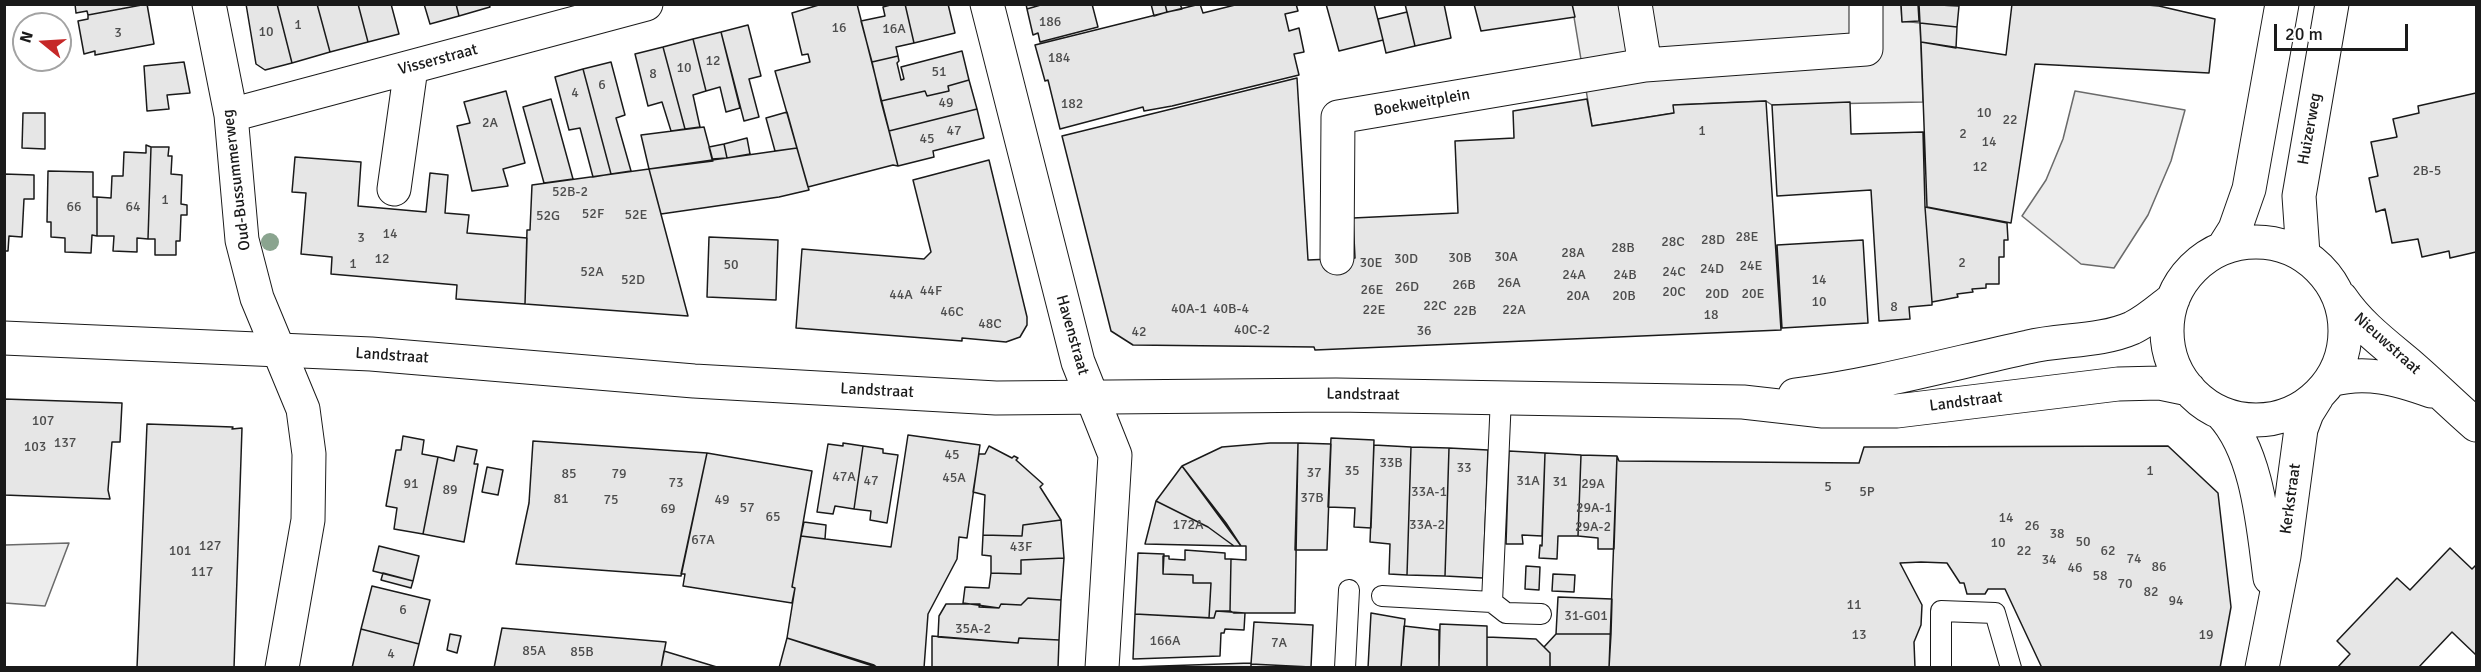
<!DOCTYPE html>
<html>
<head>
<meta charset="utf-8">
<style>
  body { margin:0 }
  #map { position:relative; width:2481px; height:672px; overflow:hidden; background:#fff; font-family:Signika,sans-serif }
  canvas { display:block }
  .frame { position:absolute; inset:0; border:6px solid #1a1a1a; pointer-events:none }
  .north { position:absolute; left:12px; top:12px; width:60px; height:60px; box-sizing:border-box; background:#fff; border:2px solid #a3a3a3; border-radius:50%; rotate:288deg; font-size:16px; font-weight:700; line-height:24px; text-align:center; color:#1a1a1a }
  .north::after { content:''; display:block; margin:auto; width:21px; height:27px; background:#c62828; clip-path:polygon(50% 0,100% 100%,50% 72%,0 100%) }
  .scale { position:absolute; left:2274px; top:24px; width:134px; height:27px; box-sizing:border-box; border:3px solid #1a1a1a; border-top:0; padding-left:8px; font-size:18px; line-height:21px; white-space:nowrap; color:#1a1a1a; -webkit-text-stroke:4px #fff; paint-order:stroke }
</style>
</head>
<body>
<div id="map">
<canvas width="2481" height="672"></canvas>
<div class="frame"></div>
<div class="north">N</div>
<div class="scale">20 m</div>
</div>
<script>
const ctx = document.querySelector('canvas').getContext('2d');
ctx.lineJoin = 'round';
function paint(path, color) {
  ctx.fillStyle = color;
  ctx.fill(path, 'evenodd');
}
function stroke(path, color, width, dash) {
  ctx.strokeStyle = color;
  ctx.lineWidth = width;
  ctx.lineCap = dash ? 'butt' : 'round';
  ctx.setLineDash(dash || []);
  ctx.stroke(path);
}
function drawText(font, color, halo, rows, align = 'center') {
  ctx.font = font + ' Signika,sans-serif';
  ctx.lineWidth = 4.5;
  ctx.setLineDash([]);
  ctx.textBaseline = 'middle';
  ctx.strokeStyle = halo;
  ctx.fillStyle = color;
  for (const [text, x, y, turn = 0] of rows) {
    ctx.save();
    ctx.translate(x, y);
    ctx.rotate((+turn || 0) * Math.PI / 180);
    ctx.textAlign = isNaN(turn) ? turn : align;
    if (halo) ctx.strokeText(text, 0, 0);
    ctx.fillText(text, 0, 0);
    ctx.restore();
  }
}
const built = new Path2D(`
  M1572,5H1901L1902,21L1920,23L1923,102L1772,105L1766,101L1674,105V113L1592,126Z
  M2075,91L2185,110L2171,161L2148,215L2114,268L2081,264L2022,216L2046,180L2063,139Z
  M69,543L45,606L5,603V545Z`);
paint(built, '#ededed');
stroke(built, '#6a6a6a', 1.5);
const building = new Path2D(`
  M75,4H147L88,15L87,11L76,13Z
  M147,4L154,44L95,55V51L84,54L78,21L88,19V15Z
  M246,4H277L292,63L265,70L256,64Z
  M277,4H317L330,52L292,63Z
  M317,4H358L368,42L330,52Z
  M358,4H391L399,34L368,42Z
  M424,4H456L459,16L430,24Z
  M456,4H489L490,7L459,16Z
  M822,4H857L898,166L893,165L808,187L775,71L810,62L808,54L802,55L792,13Z
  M894,4H905L914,43L896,47L898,56L872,62L861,21L885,16L883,7Z
  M905,4H948L955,33L914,43Z
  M1026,4H1044L1027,9Z
  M1044,4H1092L1098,27L1040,42L1038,33L1033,35L1027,9Z
  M1151,4H1165L1167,12L1154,16Z
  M1165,4H1180L1182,9L1167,12Z
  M1200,4L1203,13L1239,4H1296L1298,11L1285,14L1289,31L1299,28L1304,52L1294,54L1299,75L1172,106L1144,111L1143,107L1060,129L1048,80L1045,81L1035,45Z
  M1326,4H1374L1383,40L1339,51Z
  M1405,4H1444L1451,38L1415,46Z
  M1474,4H1572L1575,17L1481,31Z
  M1901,4H1918L1919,21L1902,22Z
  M1919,4L1959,6L1957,27L1920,23Z
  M2012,4H2135L2159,6L2215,19L2209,73L2035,64L2011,223L1927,207L1921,42L2006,55Z
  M1407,12L1415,46L1386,53L1378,19Z
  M1920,23L1957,27L1956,48L1921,42Z
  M748,25L761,76L749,79L759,117L744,121L721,32Z
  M721,32L740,108L726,112L720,87L706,91L693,39Z
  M693,39L706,91L693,95L700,127L685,129L663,47Z
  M663,47L685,129L671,131L662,102L648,106L635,54Z
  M962,51L969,80L948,86L949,91L927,96L925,91L881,101L872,62L898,56L899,61L897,63L901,80L904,79L901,67Z
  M184,62L190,93L167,95L169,109L147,111L144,66Z
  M611,62L625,115L616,118L631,171L611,174L583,69Z
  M583,69L611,174L593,177L580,128L569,130L555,77Z
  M1297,78L1308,260L1355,258L1353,218L1458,213L1455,141L1514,138L1513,111L1587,99L1592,126L1674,113L1673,105L1766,101L1781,330L1315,350L1314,347L1133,345L1111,331L1062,136Z
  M969,80L977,109L889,131L881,101L925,91L927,96L949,91L948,86Z
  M506,91L525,163L503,169L508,186L472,191L457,126L470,123L464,102Z
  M2476,93V252L2450,258L2449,251L2422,257L2418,239L2392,243L2385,209L2376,212L2369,178L2378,176L2371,142L2397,137L2393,119L2419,113L2418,106Z
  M551,99L573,179L544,183L523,107Z
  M1850,102L1851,134L1923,132L1925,207L1932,302V305L1909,307L1910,319L1879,321L1871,190L1777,196L1772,105Z
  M977,109L984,138L933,151L934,157L898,166L889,131Z
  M787,112L797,148L775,151L766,118Z
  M23,113H45V149L22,148Z
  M704,127L713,161L649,169L641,135Z
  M747,138L750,154L727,158L724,144Z
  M724,144L727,158L712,159L709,147Z
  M146,145L151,147L148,239L137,238V252L113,251L114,236H97V197L111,198L112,176H123L124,152L146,153Z
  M151,147H169L168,156H172L171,174L182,175L181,204L187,205V215H181L180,241H176V255H155V239H148Z
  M797,148L809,190L779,197L661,214L649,169Z
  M295,157L361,162L358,206L426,212L430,173L448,175L445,213L469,215L467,233L527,238L525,304L456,299L457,285L331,274L332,257L301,254L306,193L292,192Z
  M989,160L1027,317V325L1020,337L1006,342L962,338V341L796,328L802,249L924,259L931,252L913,180Z
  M649,169L688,316L525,304L527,230H530L532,185Z
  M48,171L93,172V197H97V236L92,235L91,253L65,252V238L51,237V222H47Z
  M4,174L34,175V199H24L22,237L9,236L8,251H4Z
  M1925,207L2007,223L2008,240H2004V257H1999V284H1986V288L1972,289L1973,292L1957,294L1958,297L1932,302Z
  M709,237L778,240L776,300L707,297Z
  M1863,240L1868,323L1782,328L1777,245Z
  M4,399L122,403L120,442H112L108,490L110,499L4,495Z
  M147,424L233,427L232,429L242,428L234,668H137Z
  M908,435L980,445L967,538L959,537L957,559L928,614L924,668H879L787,638L795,588L792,587L801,536L891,547Z
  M403,436L424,440L422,454L438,457L423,534L394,529L397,508L386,506L396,450H401Z
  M1331,438L1374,440L1371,528L1354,527L1355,508L1328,507Z
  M533,441L707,453L681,576L516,564L529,503Z
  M843,443L863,446L854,509L835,506L833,514L817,512L828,444L843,446Z
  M1270,443H1298L1295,613H1234L1230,611L1231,559L1246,560V546H1241L1182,466L1222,447Z
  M1298,443L1331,444L1327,550H1295Z
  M1374,445L1411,447L1407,575L1389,574L1390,544L1370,542Z
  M457,446L477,450L474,464H478L464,542L423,534L438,457L454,461Z
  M863,446L883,449V453L898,455L887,523L870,520L871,511L854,509Z
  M989,446L1012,458L1014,456L1018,458L1016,460L1043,484L1040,487L1061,520L1023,525L1022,536L983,535L985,495L973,492L979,454H985Z
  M2168,446L2218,493L2231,607L2220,668H2042L2005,589H1988L1985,594H1967L1964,583H1960L1947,563L1921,562L1900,563L1922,605L1921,625L1914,642L1915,668H1609L1617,456L1619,461L1859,463L1864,447Z
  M1411,447L1449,448L1445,576L1407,575Z
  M1449,448L1488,450L1483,578L1445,576Z
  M1509,451L1545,453L1542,536L1522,535L1523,544H1506Z
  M707,453L812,471L792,587L795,588L792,603L683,586L685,574H681Z
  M1545,453L1581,455L1578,536H1558L1557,559L1539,558L1540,545L1542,546Z
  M1581,455L1617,456L1614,549H1598V538L1578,536Z
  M1182,466L1226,523L1241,546H1234L1208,527L1156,501Z
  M487,467L503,470L498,495L482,492Z
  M1156,501L1208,527L1234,546L1145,544Z
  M1061,520L1064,558L1021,560V574L991,573V556L982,555L983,535L1022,536L1023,525Z
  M804,522L826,525L825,539L801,536Z
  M379,546L419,556L413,581L373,571Z
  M2450,548L2472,569L2476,565V655L2452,632L2418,668H2337L2350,654L2337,641L2397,578L2410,590Z
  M1185,550L1225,553V559H1231L1230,611H1216L1214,618H1209L1211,583H1193V575L1163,574V556H1169V559L1185,560Z
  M1138,553L1164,554L1163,574L1193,575V583H1211L1209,618L1135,614Z
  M1064,558L1061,600L1028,598L1021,605L1001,604L999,608L963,603L965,587L989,588L991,573L1021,574V560Z
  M1526,566L1540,567L1539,590L1525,589Z
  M383,573L413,581L411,588L381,580Z
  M1553,574L1575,575L1574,592L1552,591Z
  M372,586L430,600L419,644L361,629Z
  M1558,597L1612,599L1611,634H1556Z
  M1028,598L1061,600L1059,640L1019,638L1018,643L938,637L939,616L946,604H980L979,607L999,608L1001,604L1021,605Z
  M1216,611L1245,613L1244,630L1225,629L1224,633H1221L1220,656L1133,659L1135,614L1214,618Z
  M1371,613L1405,619L1401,668H1368Z
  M1254,622L1313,625L1311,667L1251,664Z
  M1440,624L1487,626V668H1439Z
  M1404,626L1439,630V668H1401Z
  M502,628L666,642L661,668H494Z
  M361,629L419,644L413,668H352Z
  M450,634L461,636L457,653L447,650Z
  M1556,634H1611L1609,668H1550V653L1544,647Z
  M932,636L1018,643L1019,638L1059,640L1058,668H932Z
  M1487,637L1536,639L1550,653V668H1487Z
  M787,638L874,665L878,668H779Z
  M664,651L720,668H661Z
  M1251,663V668H1132V667Z
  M1251,664L1311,667V668H1251Z`);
paint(building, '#e6e6e6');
stroke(building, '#1a1a1a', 1.5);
const lane = new Path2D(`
  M1501,397L1492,602L1506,613L1541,614
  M1382,596L1492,602
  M1345,668L1349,590
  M1941,668V611L1995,613L2011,668`);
const street = new Path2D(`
  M209,4L231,115L242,240L257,298L303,409L309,454L308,520L282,668
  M987,4L1078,362L1115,455L1102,668
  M1635,4L1645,65
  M231,115L646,4
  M394,189L411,68
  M1337,258L1338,117L1645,65L1866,49V4`);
const secondary = new Path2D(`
  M2167 331a89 89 0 1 1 178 0a89 89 0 1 1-178 0Z
  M2223,248L2235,229L2249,189L2282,4
  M2303,254L2299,196L2332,4
  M2341,298C2360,326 2385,344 2411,366C2433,385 2454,406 2476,425
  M4,338L371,354L694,381L996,398L1336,395L1743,402L1823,411H1897L2118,384L2160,383L2189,389
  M2331,380C2366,370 2397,379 2431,391
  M1795,395C1874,385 1950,364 2028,347C2061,339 2100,342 2132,328C2147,321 2160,309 2173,299
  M2221,413C2258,452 2263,526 2270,578
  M2262,668L2284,556L2301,429L2307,413L2317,397`);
stroke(lane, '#1a1a1a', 22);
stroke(street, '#1a1a1a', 35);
stroke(secondary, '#1a1a1a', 35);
stroke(lane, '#fff', 20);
stroke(street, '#fff', 33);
stroke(secondary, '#fff', 33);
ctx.fillStyle = '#8aa48f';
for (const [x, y] of [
  [270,242]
]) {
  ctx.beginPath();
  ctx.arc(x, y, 9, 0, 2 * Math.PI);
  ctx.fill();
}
drawText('14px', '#4d4d4d', null, [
  ["186",1050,22],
  ["1",298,25],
  ["16",839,28],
  ["16A",894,29],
  ["10",266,32],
  ["3",118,33],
  ["184",1059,58],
  ["12",713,61],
  ["10",684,68],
  ["51",939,72],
  ["8",653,74],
  ["6",602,85],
  ["4",575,93],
  ["49",946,103],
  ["182",1072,104],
  ["10",1984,113],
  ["22",2010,120],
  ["2A",490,123],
  ["47",954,131],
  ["1",1702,131],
  ["2",1963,134],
  ["45",927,139],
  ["14",1989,142],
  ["12",1980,167],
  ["2B-5",2427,171],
  ["52B-2",570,192],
  ["1",165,200],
  ["66",74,207],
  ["64",133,207],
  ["52F",593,214],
  ["52E",636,215],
  ["52G",548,216],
  ["14",390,234],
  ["28E",1747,237],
  ["3",361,238],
  ["28D",1713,240],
  ["28C",1673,242],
  ["28B",1623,248],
  ["28A",1573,253],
  ["30A",1506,257],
  ["30B",1460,258],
  ["12",382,259],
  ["30D",1406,259],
  ["30E",1371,263],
  ["2",1962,263],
  ["1",353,264],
  ["50",731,265],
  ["24E",1751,266],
  ["24D",1712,269],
  ["52A",592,272],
  ["24C",1674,272],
  ["24A",1574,275],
  ["24B",1625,275],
  ["52D",633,280],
  ["14",1819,280],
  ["26A",1509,283],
  ["26B",1464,285],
  ["26D",1407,287],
  ["26E",1372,290],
  ["44F",931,291],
  ["20C",1674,292],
  ["20D",1717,294],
  ["20E",1753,294],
  ["44A",901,295],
  ["20A",1578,296],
  ["20B",1624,296],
  ["10",1819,302],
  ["22C",1435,306],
  ["8",1894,307],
  ["40A-1",1189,309],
  ["40B-4",1231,309],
  ["22E",1374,310],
  ["22A",1514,310],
  ["22B",1465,311],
  ["46C",952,312],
  ["18",1711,315],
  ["48C",990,324],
  ["40C-2",1252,330],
  ["36",1424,331],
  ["42",1139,332],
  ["107",43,421],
  ["137",65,443],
  ["103",35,447],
  ["45",952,455],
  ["33B",1391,463],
  ["33",1464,468],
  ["35",1352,471],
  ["1",2150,471],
  ["37",1314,473],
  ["85",569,474],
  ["79",619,474],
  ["47A",844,477],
  ["45A",954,478],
  ["47",871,481],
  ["31A",1528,481],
  ["31",1560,482],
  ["73",676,483],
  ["91",411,484],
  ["29A",1593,484],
  ["5",1828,487],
  ["89",450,490],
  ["33A-1",1429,492],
  ["5P",1867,492],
  ["37B",1312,498],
  ["81",561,499],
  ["75",611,500],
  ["49",722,500],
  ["57",747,508],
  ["29A-1",1594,508],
  ["69",668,509],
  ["65",773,517],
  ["14",2006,518],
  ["172A",1188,525],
  ["33A-2",1427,525],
  ["26",2032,526],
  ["29A-2",1593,527],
  ["38",2057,534],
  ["67A",703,540],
  ["50",2083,542],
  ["10",1998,543],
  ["127",210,546],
  ["43F",1021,547],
  ["101",180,551],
  ["22",2024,551],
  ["62",2108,551],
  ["74",2134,559],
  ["34",2049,560],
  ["86",2159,567],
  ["46",2075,568],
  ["117",202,572],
  ["58",2100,576],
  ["70",2125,584],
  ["82",2151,592],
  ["94",2176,601],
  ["11",1854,605],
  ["6",403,610],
  ["31-G01",1586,616],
  ["35A-2",973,629],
  ["13",1859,635],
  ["19",2206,635],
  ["166A",1165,641],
  ["7A",1279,643],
  ["85A",534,651],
  ["85B",582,652],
  ["4",391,654]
]);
drawText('16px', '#1a1a1a', '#fff', [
  ["Visserstraat",438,60,-15],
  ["Boekweitplein",1422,103,-10],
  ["Huizerweg",2310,129,-80],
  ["Oud-Bussummerweg",237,180,-97],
  ["Havenstraat",1072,335,74],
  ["Nieuwstraat",2387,344,42],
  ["Landstraat",392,356,4],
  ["Landstraat",877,391,3],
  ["Landstraat",1363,395,1],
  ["Landstraat",1966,402,-7],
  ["Kerkstraat",2291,499,-82]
]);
</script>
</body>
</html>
